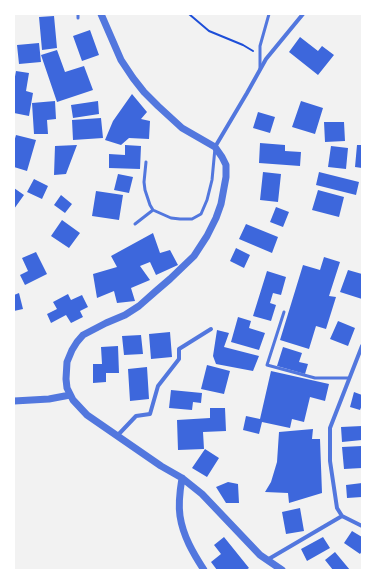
<!DOCTYPE html>
<html>
<head>
<meta charset="utf-8">
<style>
  body { margin:0 }
  #map { position:relative; width:376px; height:584px; overflow:hidden; background:#f2f2f2; font-family:"Crimson Pro",serif }
  canvas { display:block }
  .frame { position:absolute; inset:0; border:15px solid #fff; pointer-events:none }
</style>
</head>
<body>
<div id="map">
<canvas width="376" height="584"></canvas>
<div class="frame"></div>
</div>
<script>
const ctx = document.querySelector('canvas').getContext('2d');
ctx.lineJoin = 'round';
function paint(path, color) {
  ctx.fillStyle = color;
  ctx.fill(path, 'evenodd');
}
function stroke(path, color, width, dash) {
  ctx.strokeStyle = color;
  ctx.lineWidth = width;
  ctx.lineCap = dash ? 'butt' : 'round';
  ctx.setLineDash(dash || []);
  ctx.stroke(path);
}
paint(new Path2D(`
  M54,16L57,48L42,50L39,17Z
  M90,30L99,55L82,61L73,36Z
  M300,37L318,51L322,46L334,55L318,75L289,52Z
  M39,43L41,62L19,64L17,45Z
  M57,50L65,72L84,66L93,90L57,102L41,55Z
  M16,71L29,73L26,91L33,93L29,116L14,113V82Z
  M132,94L147,112L141,119L150,121L149,139L129,138L121,145L105,140L113,121Z
  M55,101L56,119L47,120L48,134H34L32,103Z
  M98,101L99,114L73,118L71,105Z
  M301,101L323,108L315,134L292,127Z
  M258,112L275,117L270,133L253,128Z
  M101,118L103,138L73,140L72,120Z
  M324,122H344L345,141L325,142Z
  M16,135L36,140L27,171L14,167V142Z
  M260,143L285,145V151L301,152L300,166L259,163Z
  M77,145L66,174L54,175L55,146Z
  M125,145L141,146L140,169L109,168V154L125,155Z
  M357,145H362V168L355,167Z
  M331,146L348,148L346,169L328,167Z
  M263,172L281,174L278,202L260,200Z
  M319,172L359,182L356,195L316,185Z
  M118,174L133,177L129,193L114,190Z
  M34,179L48,186L42,199L27,192Z
  M14,188L24,195L14,209Z
  M318,190L344,197L339,217L312,210Z
  M96,191L123,195L119,220L92,216Z
  M61,195L72,204L65,213L54,205Z
  M276,207L289,212L283,227L270,222Z
  M62,220L80,233L69,248L51,236Z
  M246,224L278,237L272,253L239,239Z
  M153,233L160,253L170,250L178,265L156,275L150,262L140,266L150,280L131,288L135,301L117,303L114,291L97,298L93,274L117,267L111,256Z
  M236,248L250,255L244,268L230,261Z
  M36,252L47,274L25,285L20,275L28,271L22,258Z
  M324,257L340,262L329,296L336,297L326,329L316,326L309,349L280,340L303,265L320,270Z
  M348,270L362,274V299L340,292Z
  M267,271L286,277L281,295L273,293L270,303L276,305L271,321L253,316Z
  M19,293L23,309L14,311V295Z
  M68,294L71,300L82,295L88,307L80,311L83,317L71,323L66,315L51,323L47,314L57,309L53,302Z
  M238,317L251,321L249,328L265,333L259,350L231,342Z
  M338,321L355,328L348,346L330,339Z
  M217,330L229,333L224,347L259,356L253,371L216,364L213,356Z
  M170,332L172,357L151,359L149,334Z
  M141,335L143,354L124,355L122,336Z
  M118,346L119,373H106V382L93,383V364H102L101,347Z
  M283,347L302,353L299,362L308,364L305,374L277,366Z
  M207,365L230,371L224,394L201,389Z
  M147,367L149,399L130,401L128,369Z
  M271,371L329,384L325,401L310,397L304,422L292,419L290,428L262,422L259,434L243,430L246,416L260,419Z
  M171,390L202,393L201,403L193,402L192,410L169,408Z
  M354,392L362,395V405L360,410L350,407Z
  M210,408H225L226,431L203,432L204,449L178,450L177,420L210,418Z
  M362,426V440L342,442L341,427Z
  M313,429L312,439H320L322,493L289,503L288,493L265,492L271,482L277,462L279,432Z
  M362,446V468L344,469L342,447Z
  M205,449L219,458L207,477L192,468Z
  M228,482L238,484L239,503H226L216,487Z
  M362,483V497L347,498L346,485Z
  M300,508L304,531L286,534L282,512Z
  M352,531L362,537V551L360,554L344,543Z
  M224,537L249,568L246,570H217L211,562L221,554L214,545Z
  M323,537L330,548L307,561L301,549Z
  M335,552L350,570H333L325,560Z`), '#3d67dc');
stroke(new Path2D(`
  M189,14L209,31L243,45L253,51`), '#1d4ed8', 2);
stroke(new Path2D(`
  M78,14V18
  M260,69V46L269,14
  M146,162L144,182L145,190L150,205L153,210L171,218L180,219H192L201,214L207,200L212,180L215,148
  M135,224L153,210
  M284,312L267,365L315,378H349`), '#5277de', 3);
stroke(new Path2D(`
  M215,147L247,93L266,59L303,14
  M362,346L330,428V461L337,508L342,516L362,526
  M117,436L136,416L150,414L158,386L179,359V349L211,329
  M267,560L342,516`), '#5277de', 4);
stroke(new Path2D(`
  M101,14L121,60L133,78L144,92L158,106L182,128L215,147L222,157L226,165V177L221,204L216,218L207,236L194,256L170,279L156,291L139,306L125,315L106,323L83,335L77,342L72,350L67,362L66,379L67,388L73,400L87,415L161,466L182,478L202,494L260,555L282,570
  M14,401L49,399L70,395
  M182,478C180,490 178,503 180,516C183,536 193,553 204,570`), '#5277de', 7);
</script>
</body>
</html>
